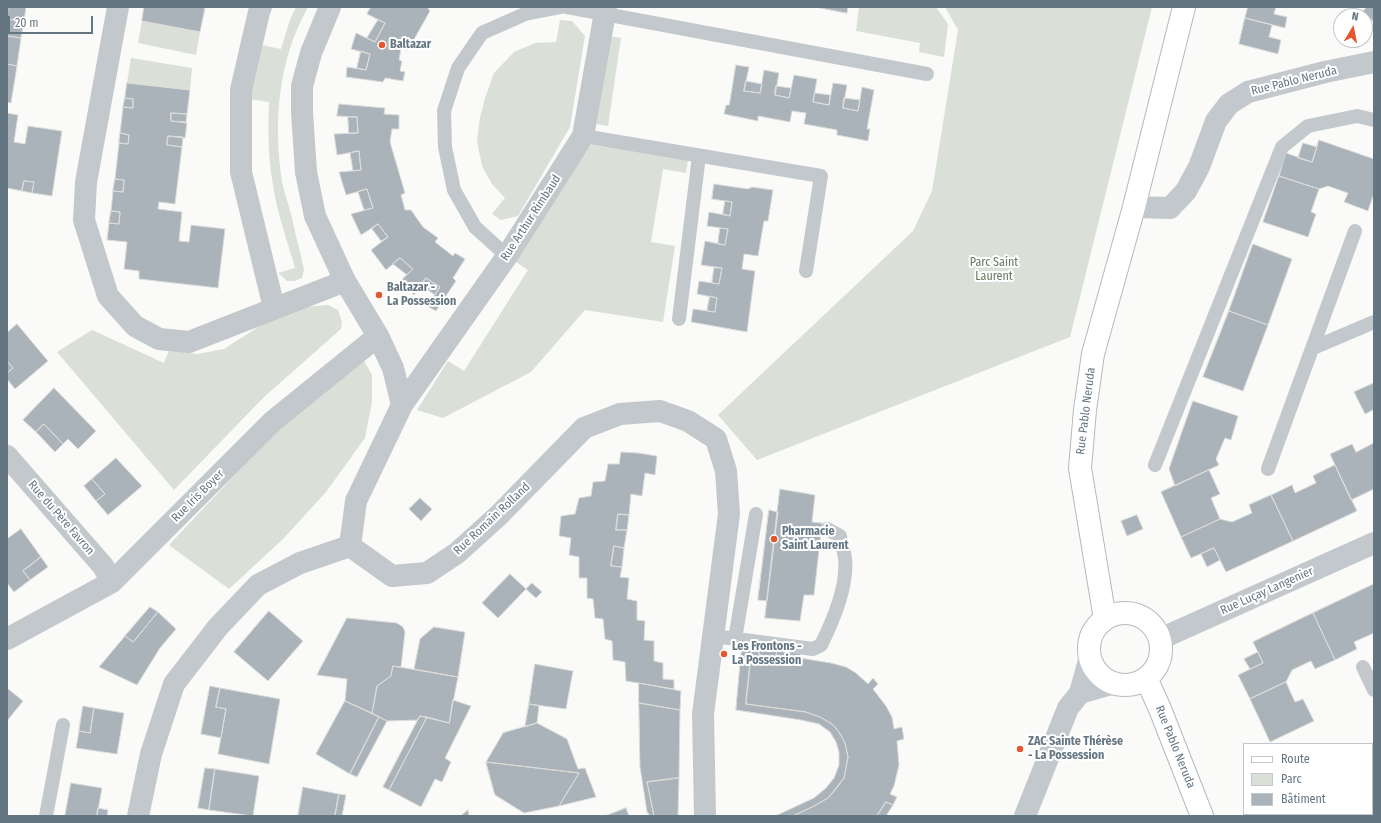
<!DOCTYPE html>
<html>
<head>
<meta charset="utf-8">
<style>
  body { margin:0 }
  #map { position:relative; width:1381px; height:823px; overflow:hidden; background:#fafaf8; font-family:"Fira Sans Condensed",sans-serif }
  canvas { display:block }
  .frame { position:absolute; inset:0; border:8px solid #657683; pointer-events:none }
  .legend { position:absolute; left:1243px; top:743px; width:130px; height:72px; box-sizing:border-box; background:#fff; border:1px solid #c1c8cd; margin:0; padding:5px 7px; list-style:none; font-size:12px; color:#657683 }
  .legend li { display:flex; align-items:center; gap:8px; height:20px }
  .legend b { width:20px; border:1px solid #c1c8cd }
  .north { position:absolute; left:1333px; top:8px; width:40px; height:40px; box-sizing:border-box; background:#fff; border:1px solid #c1c8cd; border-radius:50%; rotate:10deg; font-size:11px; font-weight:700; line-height:16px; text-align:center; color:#657683 }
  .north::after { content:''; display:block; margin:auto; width:14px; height:18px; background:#e4572e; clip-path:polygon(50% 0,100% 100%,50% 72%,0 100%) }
  .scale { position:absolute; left:8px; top:16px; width:85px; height:18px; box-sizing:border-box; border:2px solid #657683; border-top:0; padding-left:5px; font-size:12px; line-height:14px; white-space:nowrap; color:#657683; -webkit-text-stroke:3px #fff; paint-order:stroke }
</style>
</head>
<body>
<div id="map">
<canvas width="1381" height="823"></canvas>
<div class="frame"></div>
<ul class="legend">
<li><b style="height:5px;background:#fff"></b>Route</li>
<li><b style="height:11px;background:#dadfd7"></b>Parc</li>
<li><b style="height:11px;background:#aab3b9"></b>Bâtiment</li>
</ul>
<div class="north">N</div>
<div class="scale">20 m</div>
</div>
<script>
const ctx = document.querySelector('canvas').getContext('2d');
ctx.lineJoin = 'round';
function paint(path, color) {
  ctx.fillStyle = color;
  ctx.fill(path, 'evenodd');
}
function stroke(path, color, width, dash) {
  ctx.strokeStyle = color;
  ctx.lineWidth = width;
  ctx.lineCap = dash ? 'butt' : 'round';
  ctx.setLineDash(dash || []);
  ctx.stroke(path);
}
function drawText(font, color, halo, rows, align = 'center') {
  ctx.font = font + ' "Fira Sans Condensed",sans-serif';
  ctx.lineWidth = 4;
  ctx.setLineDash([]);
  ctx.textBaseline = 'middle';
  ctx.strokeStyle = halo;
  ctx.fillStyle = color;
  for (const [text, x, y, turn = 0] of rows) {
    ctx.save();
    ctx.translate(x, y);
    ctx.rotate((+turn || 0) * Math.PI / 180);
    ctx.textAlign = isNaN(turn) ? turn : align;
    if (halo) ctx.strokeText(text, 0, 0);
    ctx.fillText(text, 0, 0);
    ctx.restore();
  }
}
paint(new Path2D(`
  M296,7H308C278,61 273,121 282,182C284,192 288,203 291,214C295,233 300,251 304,270L302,278L295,281H287L278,273L295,268C287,240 277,213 273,185C268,158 268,129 269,102L249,99L257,44L281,49L290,20Z
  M859,7H936L948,24L944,57L919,52L920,43L856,31Z
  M945,7H1152L1070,337L757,460L718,415L913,231L932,191L958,30Z
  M560,20L572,21L585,36L570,127L518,216L501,220L492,214L505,198L492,184L482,166L477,141L480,118L485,98L494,73L514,52L535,43L556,42Z
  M142,21L200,32L196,55L138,43Z
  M609,36L621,38L608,126L596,124Z
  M131,58L192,68L190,90L127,83Z
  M592,145L688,160L686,173L663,169L651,242L675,246L663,322L585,310L531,372L443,418L417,410L448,361L464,371L528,270L513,260L582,151Z
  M328,305L338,310L342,322L341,329L264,397L174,490L57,352L92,330L164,363L169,350L197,354L224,349L272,318L304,307Z
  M364,361L372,375V402L365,438L326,492L282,540L229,589L169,545L276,431Z`), '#dadfd7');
const building = new Path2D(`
  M7,7H26L24,21L7,19L8,7Z
  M144,7H198L205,8L200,32L142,21Z
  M371,7H427L430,11L408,50L401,49L399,60L402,61L400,71L405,72L403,81L385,78L383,82L346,77L347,67L366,70L370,54L351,49L356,33L375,42L385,23L367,14Z
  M815,7H848L847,13Z
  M1248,7H1276L1274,14L1287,17L1285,28L1245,18Z
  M1367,7H1374V22L1363,11Z
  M1245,18L1272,25L1269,37L1281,40L1278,54L1239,44Z
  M7,19L24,21L21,38L7,36Z
  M378,20L385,23L375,42L367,38Z
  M7,36L21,38L17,66L7,64Z
  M361,51L370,54L366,70L357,68Z
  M7,64L17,66L11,103L7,102Z
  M736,65L749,67L744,91L760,93L764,70L779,73L775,95L789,98L794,75L817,79L813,102L829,105L833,83L847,85L843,108L858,111L862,87L874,90L867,129H870L868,141L837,135V130L804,124L806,113L792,111L790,122L758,116V121L724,114L726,105H729Z
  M746,81L762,84L760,93L744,91Z
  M127,83L190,90L187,114L171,113V121L187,123L185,138L168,136L167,145L182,147L175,204L159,202L158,209L182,212L179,241L189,242L191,225L225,229L218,288L139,279V271L124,269L127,242L107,240L109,223L119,224L120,212L111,211L113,191L123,192L124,180L115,179L119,143L128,144L129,135L120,133L123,107L133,108V99L125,98Z
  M776,86L791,88L789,98L775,95Z
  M815,93L830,95L829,105L813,102Z
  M125,98L133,99V108L123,107Z
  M844,98L860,100L858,111L843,108Z
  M339,104L385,108L384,114L399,115V129H392L390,142L405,193L401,195L405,210H411L423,227L438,238L435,242L453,256L455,253L465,259L453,278L456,281L436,311L427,306L440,287L426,278L414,295L399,282L413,269L400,258L386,270L371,250L388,237L378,224L361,235L351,214L373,208L367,189L346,195L339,172L361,170L359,151L337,155L334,134L358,133L357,117L337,116Z
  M7,113L18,115L14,142L25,144L28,126L62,131L52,196L32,193L34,182L24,181L22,191L7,188Z
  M171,113L187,114L186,122L171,121Z
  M348,117H357L358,133H349Z
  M120,133L129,135L128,144L119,143Z
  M168,136L183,137L182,147L167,145Z
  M1319,140L1374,159V193L1368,211L1344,202L1348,193L1328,186L1319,189L1279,176L1286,153L1312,162Z
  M1303,143L1317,147L1312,162L1298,158Z
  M359,151L361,170L353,171L350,153Z
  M1279,176L1319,189L1311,212L1316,214L1308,237L1263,222Z
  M115,179L124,180L123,192L113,191Z
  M24,181L34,182L32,193L22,191Z
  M714,184L748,189L752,187L773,190L768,221H764L758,256L744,254L742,269L755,271L747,332L691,322L693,309L715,312L717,298L697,294L699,281L719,284L722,268L701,265L705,241L725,245L728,229L707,226L709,212L730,216L732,202L712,199Z
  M367,189L373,208L364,210L358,192Z
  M725,201L732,202L730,216L723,214Z
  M111,211L120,212L119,224L109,223Z
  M378,224L388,237L381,241L372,229Z
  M720,228L728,229L725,245L718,244Z
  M1253,244L1292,259L1268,325L1229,311Z
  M400,258L413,269L407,275L393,264Z
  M714,268H722L719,284L712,283Z
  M426,278L440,287L435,295L421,285Z
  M710,296L717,298L715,312L707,311Z
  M1229,311L1268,325L1243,391L1203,377Z
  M17,324L48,361L15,389L7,379V373L13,368L7,361V333Z
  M7,361L13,368L7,373Z
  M1374,383V411L1373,410L1365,414L1354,392Z
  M54,388L96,431L78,449L68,439L63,444L44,424L36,432L23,420Z
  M1193,401L1238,416L1231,440L1225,438L1216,459L1219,465L1175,486L1169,469Z
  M44,424L63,444L55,452L36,432Z
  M1374,443V489L1351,500L1330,454L1352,444L1356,452Z
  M621,452L638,453L657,456L655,475L645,473L642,496L631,494L629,515L618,514L616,530H627L624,548L614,546L611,566L622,567L620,577L629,578L627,599L637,601V620L645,621L644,640L654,641V661L663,663V679L674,680V689L626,681L625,662L613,660L612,641L605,639L603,619L595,618L593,599L587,598V578H579V557L569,555L571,538L559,536L561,516L575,514L579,498L591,496L593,482L605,481L608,464H619Z
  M116,458L142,486L108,515L96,501L105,494L92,479Z
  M1335,465L1357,511L1293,541L1271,495L1292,485L1295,493L1316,483L1313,476Z
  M1209,470L1220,494L1211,498L1220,519L1181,537L1161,492Z
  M92,479L105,494L96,501L84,486Z
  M780,489L815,495L812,522L822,523L814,595H804L800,621L765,618Z
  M1271,495L1293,541L1226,572L1214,548L1191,558L1181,537L1220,519L1232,522L1252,513L1249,505Z
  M420,498L432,509L421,521L409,509Z
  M769,510L778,512L767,601L758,600Z
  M618,514L629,515L627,530H616Z
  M1137,515L1143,529L1127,536L1121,521Z
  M21,529L41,557L23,571L30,580L14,592L7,583V539Z
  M614,546L624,548L622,567L611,566Z
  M1214,548L1220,560L1207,567L1201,554Z
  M41,557L48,567L30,580L23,571Z
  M510,574L526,589L498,618L482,603Z
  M532,583L542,592L536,598L526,589Z
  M1374,584V633L1354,642L1357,649L1335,660L1313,613Z
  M150,607L158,612L133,642L125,636Z
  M269,611L303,641L268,681L234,652Z
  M158,612L176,629L160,648L137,685L99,667L125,636L133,642Z
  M1313,613L1335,660L1315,669L1311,661L1292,670L1286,682L1250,699L1238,675L1263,663L1253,642Z
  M347,618L397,623L403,627L405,632L401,667L393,666L391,676L377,686L372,713L345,701L347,679L317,675Z
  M434,627L465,632L458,677L414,669L420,639Z
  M742,645L752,646L746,704L806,712L820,717L832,724L839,732L845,743L848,757L844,778L828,798L814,806L793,816H775L814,798L826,788L834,778L839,765V752L836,742L830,732L819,724L801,720L736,710Z
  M752,646L760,647L759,655L776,657L777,648L801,651L800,658L831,663L846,667L856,673L868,684L873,678L878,684L873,689L886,706L892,717L894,729L902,727L904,739L897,741L899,765L894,786L890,794L897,797L893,805L886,802L877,816H793L814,806L828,798L836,789L844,778L848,757L845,743L839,732L832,724L820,717L806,712L746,704Z
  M760,647L777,648L776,657L759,655Z
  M1258,652L1263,663L1250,669L1244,659Z
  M535,664L573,671L566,709L529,704Z
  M393,666L458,677L449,723L420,716L418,720L387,721L372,713L377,686L391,676Z
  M1286,682L1295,702L1303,699L1314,721L1270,742L1250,699Z
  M639,683L681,691L680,710L639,703Z
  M210,686L220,688L216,707L226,709L221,738L201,734Z
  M7,688L23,701L7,721Z
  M220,688L280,699L269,764L218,754L226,709L216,707Z
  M453,700L471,706L445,758L451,762L442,782L435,779L421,807L389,790L427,717L449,723Z
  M345,701L379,717L350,774L316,754Z
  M639,703L680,710L679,778L647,782L654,816H650L647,812L640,767Z
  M529,704L539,706L537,723L525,727Z
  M83,706L94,708L90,733L79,731Z
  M94,708L124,713L117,754L76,748L79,731L90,733Z
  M420,716L427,717L389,790L383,787Z
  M379,717L387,721L357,777L350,774Z
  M537,723L567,739L578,769L585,768L596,797L559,806L579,773L486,762L503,733Z
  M486,762L579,773L559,806L524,813L495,795Z
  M205,768L215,769L209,810L198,808Z
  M215,769L259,776L253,816L209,810Z
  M679,778L678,816H654L647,782Z
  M71,783L102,788L97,816H65Z
  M303,787L339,794L335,816H298Z
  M339,794L346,795L342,816H335Z
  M886,802L893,805L886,816H877Z
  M98,808L108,810L107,816H97Z
  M626,808L629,816H605Z
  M468,810L469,816H461Z`);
paint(building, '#aab3b9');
stroke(building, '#dcdcda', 1);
const secondary = new Path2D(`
  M1089 649a36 36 0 1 1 72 0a36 36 0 1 1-72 0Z
  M1105,619L1080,468L1085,410L1093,354L1134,207L1184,7
  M1146,678L1160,709L1202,816`);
stroke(secondary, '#b3babf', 24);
stroke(new Path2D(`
  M567,7L927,74
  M583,136L821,176L806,271
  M507,256L475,227L454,190L445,147L444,111L458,68L482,33L525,14L561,7
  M679,319L699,156
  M1313,348L1374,322
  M1155,465L1282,147L1308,126L1357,116L1374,120
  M1268,469L1355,231
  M713,636L813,649L821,645C833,621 848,585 845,558C844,551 841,543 840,536L827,529
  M735,639L756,514
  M1363,667L1374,690
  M46,816L63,725`), '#c3c8cc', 14);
stroke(new Path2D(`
  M118,7L86,182L84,220L108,296L135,326L159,339L189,342L345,281
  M261,7L259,12L241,90V172L274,308
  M330,7L311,53L302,86V112L306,172L315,216L345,281L378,336L393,368L402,405L356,501L350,546
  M1134,207L1170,208L1186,191L1199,167L1216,121L1229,104L1248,92L1325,72L1374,62
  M402,405L507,256L583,136L606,7
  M7,456L103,566L112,582
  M350,546L392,576L427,573L457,553L498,516L584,428L620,414L660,411L688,421L716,439L726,471L729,514L703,714L705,816
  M7,639L112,582L273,421L378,336
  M1160,639L1374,543
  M1080,693L1115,683
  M138,816L151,754L174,684L218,627L258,585L300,563L350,546
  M1025,816L1068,708L1080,693L1090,657`), '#c3c8cc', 22);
stroke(secondary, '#fff', 22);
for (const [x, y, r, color] of [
  [382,45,4,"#e4572e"],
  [379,295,4,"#e4572e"],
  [774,539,4,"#e4572e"],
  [724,654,4,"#e4572e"],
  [1020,749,4,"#e4572e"]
]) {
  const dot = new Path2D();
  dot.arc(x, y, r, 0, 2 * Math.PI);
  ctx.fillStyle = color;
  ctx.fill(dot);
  stroke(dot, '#fff', 1.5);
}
drawText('bold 12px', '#657683', '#fff', [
  ["Baltazar",390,45],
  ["Baltazar -",387,288],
  ["La Possession",387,302],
  ["Pharmacie",782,532],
  ["Saint Laurent",782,546],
  ["Les Frontons -",732,647],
  ["La Possession",732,661],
  ["ZAC Sainte Thérèse",1028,742],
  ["- La Possession",1028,756]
], 'left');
drawText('12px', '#657683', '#fff', [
  ["Rue Pablo Neruda",1294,81,-14],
  ["Rue Arthur Rimbaud",531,218,-57],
  ["Rue Pablo Neruda",1086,411,-83],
  ["Rue Iris Boyer",198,496,-45],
  ["Rue du Père Favron",61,518,49],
  ["Rue Romain Rolland",492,519,-43],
  ["Rue Luçay Langenier",1267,591,-24],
  ["Rue Pablo Neruda",1175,747,68]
]);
drawText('12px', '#687a64', '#fff', [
  ["Parc Saint",994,263],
  ["Laurent",994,277]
]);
</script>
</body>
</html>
